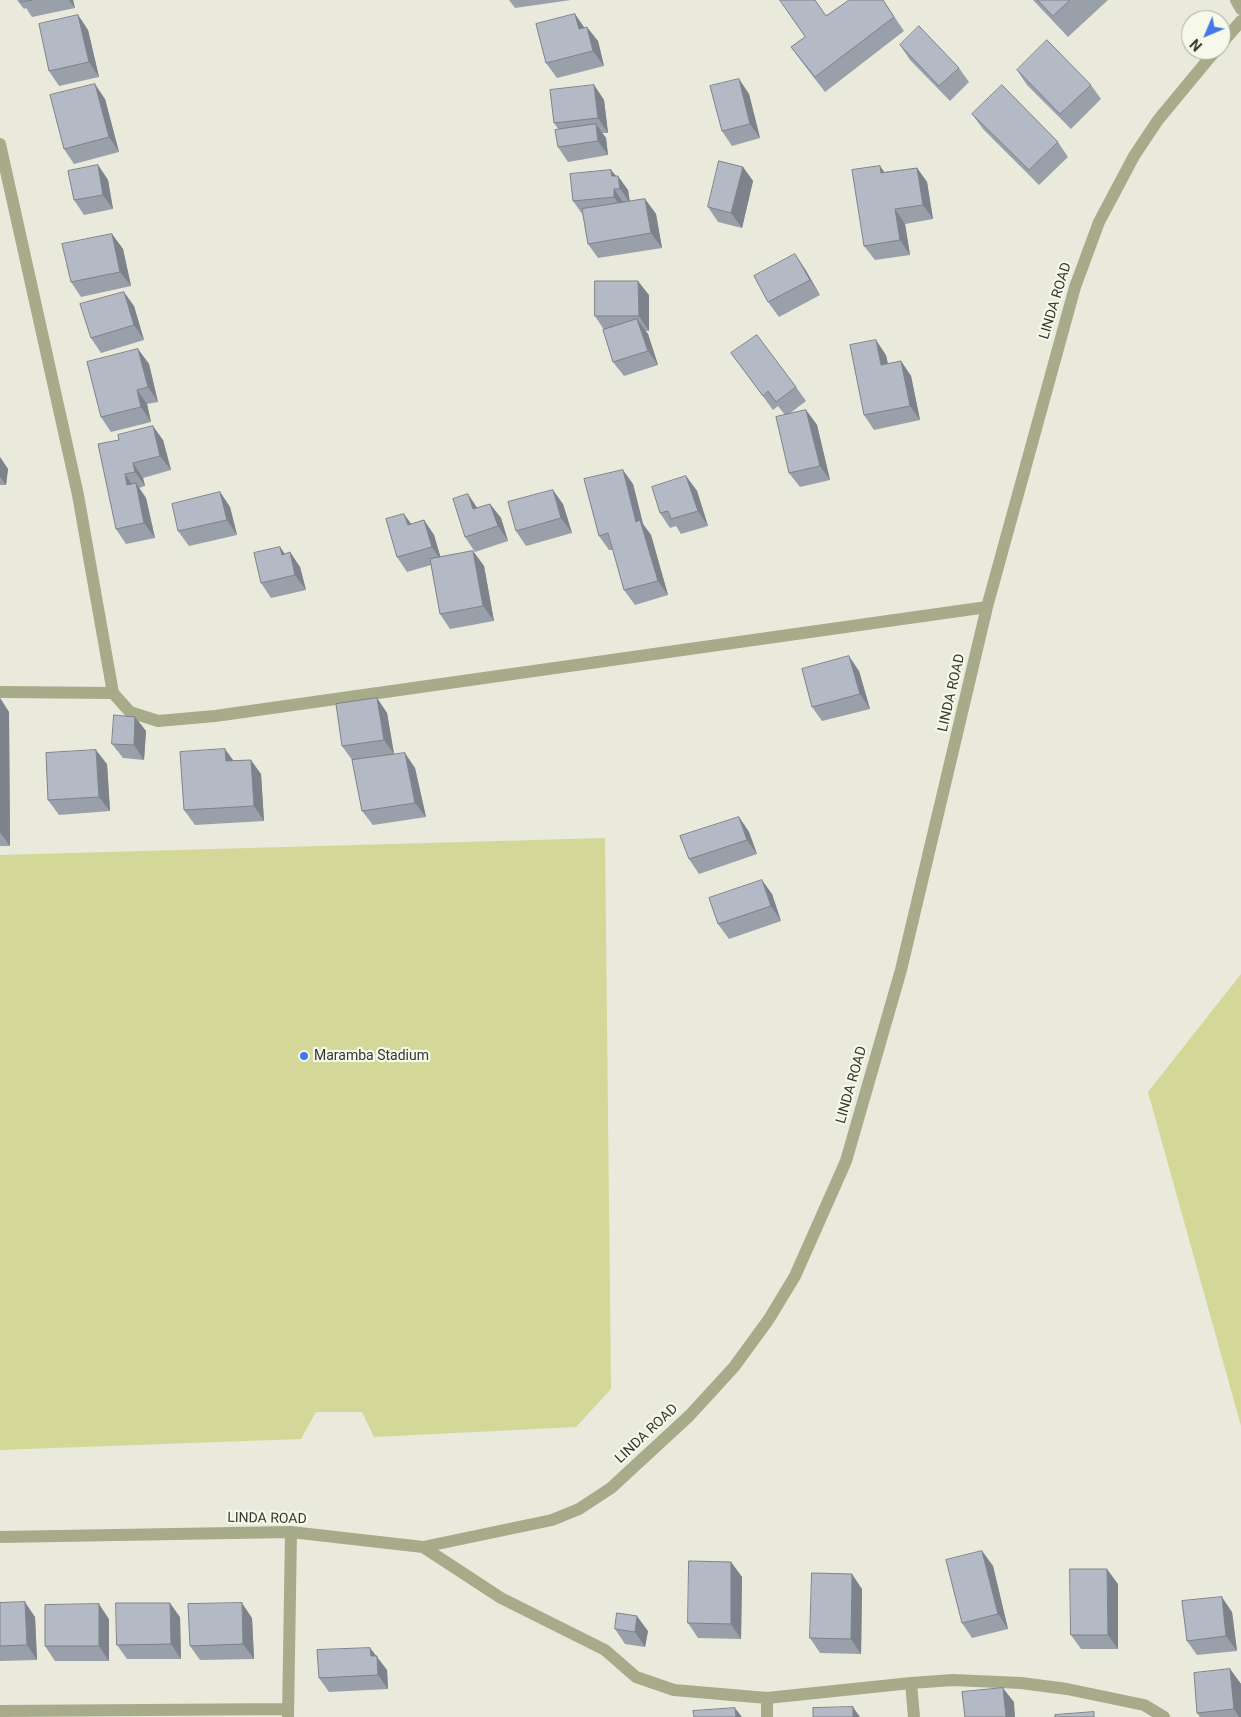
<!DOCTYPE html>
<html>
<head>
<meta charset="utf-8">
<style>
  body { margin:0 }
  #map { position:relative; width:1241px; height:1717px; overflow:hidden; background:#e9eadc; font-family:Roboto,sans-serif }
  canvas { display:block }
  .north { position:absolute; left:1181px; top:10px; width:50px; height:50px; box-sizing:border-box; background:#f6f8e9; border:1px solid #a9ab9f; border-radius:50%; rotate:225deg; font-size:14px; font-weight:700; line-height:20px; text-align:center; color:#363731 }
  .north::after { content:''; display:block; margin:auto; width:18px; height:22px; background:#4477e8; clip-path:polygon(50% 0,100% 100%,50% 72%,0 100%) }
</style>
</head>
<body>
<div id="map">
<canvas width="1241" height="1717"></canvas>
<div class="north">N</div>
</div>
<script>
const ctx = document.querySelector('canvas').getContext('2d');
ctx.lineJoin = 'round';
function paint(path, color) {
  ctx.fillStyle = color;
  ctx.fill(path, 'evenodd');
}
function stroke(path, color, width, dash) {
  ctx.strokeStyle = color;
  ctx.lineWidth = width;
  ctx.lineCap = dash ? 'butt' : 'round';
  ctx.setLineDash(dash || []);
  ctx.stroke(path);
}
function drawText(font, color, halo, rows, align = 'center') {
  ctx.font = font + ' Roboto,sans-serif';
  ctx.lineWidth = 4.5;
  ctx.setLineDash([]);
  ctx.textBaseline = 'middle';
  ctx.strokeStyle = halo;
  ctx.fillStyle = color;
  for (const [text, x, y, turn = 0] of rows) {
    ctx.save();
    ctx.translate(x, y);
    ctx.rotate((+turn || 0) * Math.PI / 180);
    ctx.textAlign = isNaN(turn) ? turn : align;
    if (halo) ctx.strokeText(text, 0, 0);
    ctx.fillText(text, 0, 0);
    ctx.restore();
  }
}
paint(new Path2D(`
  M605,838L611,1389L576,1427L374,1437L362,1412H316L301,1439L0,1450V855Z
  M1241,974V1426L1148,1092Z`), '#d3d898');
stroke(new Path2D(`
  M1236,0L1241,9
  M1221,44L1241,21
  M0,144L78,495L113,693L130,712L158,721L215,716L987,607
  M0,692L113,693
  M0,1537L291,1532L423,1547L552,1520L579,1509L611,1488L689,1416L734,1367L769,1319L795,1276L846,1161L901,970L987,607L1075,287L1099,222L1134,156L1158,120L1216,50
  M423,1547L501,1598L605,1650L636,1677L674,1690L767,1698L911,1683L914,1717
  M911,1683L953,1680L1021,1683L1067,1689L1144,1705L1164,1717
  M767,1698V1717
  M0,1711L288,1709
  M288,1717L291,1532`), '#a7ab89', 12);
paint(new Path2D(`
  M17,0H73L75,8L32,17L26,8L24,9Z
  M509,0H571L515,8Z
  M883,0L904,31L825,92L802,62L791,47L805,37L826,15Z
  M1033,0H1108L1068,37Z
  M575,14L584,27L598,41L604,66L557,78L546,63Z
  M78,15L88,30L99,77L59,86L49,71Z
  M900,45L959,68L969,82L950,101L910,60Z
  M1017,70L1091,85L1101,99L1071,129L1027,85Z
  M739,79L749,94L760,138L732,146L722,131Z
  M594,85L604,100L608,133H602L606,138L608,155L568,162L558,147L559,130L554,123Z
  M105,99L119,152L74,164L64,149Z
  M972,114L1058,142L1068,157L1039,185L983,129Z
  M98,165L108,180L113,209L84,215L74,200Z
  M880,166L884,172L917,168L927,182L933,219L905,224L910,255L875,260L864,246Z
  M743,167L753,181L742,228L718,222L708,207Z
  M611,170L628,190L630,202L645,199L656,214L662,248L598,258L588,244L583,215L573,201Z
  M112,234L123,249L131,286L81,297L71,282Z
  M805,269L820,295L779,317L768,302Z
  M649,295V331H645L648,334L658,365L624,376L613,362L604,330L595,316Z
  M134,306L144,340L101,353L91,338Z
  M138,349L149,364L158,402L147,404L151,422L111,432L101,417Z
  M731,353L796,387L806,401L789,414L806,410L817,425L830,480L800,487L789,473L785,415L778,406L773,410Z
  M886,355L888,364L901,361L911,376L920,420L874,430L864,415Z
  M119,440H163L171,470L143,478L145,486L139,488L146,498L155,538L126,544L116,529Z
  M0,457L8,469L6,485H0Z
  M686,476L697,491L708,526L681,534L676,526L670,528L660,513Z
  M633,484L643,524L651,535L668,595L635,605L624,590L613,550H609L599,536Z
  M220,492L230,507L237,535L189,546L178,531Z
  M490,504L501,518L508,541L475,552L465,537L477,508Z
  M563,504L572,533L526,546L516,531Z
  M424,520L434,535L440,557L473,551L484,566L494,621L450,629L440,614L431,565L407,572L397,557L411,524Z
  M280,547L285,554L290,552L300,567L306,590L271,598L261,583Z
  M859,671L870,709L822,721L812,707Z
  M0,698L9,712L10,846H0Z
  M377,698L387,713L394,754L415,768L426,817L373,825L362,811L352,760L342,746Z
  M135,717L146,731L144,760L123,758L112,744Z
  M233,761L261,774L264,821L195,825L184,810Z
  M107,764L110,811L59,815L48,800Z
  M739,817L749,832L757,854L699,874L689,859Z
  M772,894L781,921L729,939L718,924Z
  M982,1551L993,1566L1008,1629L972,1638L962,1623Z
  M731,1562L742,1577L741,1639L698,1638L688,1623Z
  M1118,1584V1649H1081L1071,1635Z
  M862,1589L861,1654L820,1653L810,1638Z
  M0,1603L35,1617L37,1660L0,1661Z
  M1232,1612L1237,1651L1197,1655L1187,1641Z
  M180,1617L181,1659H127L117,1645Z
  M252,1618L254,1659L200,1660L190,1646Z
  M109,1619V1661H55L45,1646Z
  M615,1629L648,1631L645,1647L625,1644Z
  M370,1648L387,1670L388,1689L329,1692L319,1678Z
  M1230,1669L1241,1684V1717H1200L1197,1713Z`), '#9aa0aa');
paint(new Path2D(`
  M69,0H73L75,8Z
  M575,14L585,29H579Z
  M78,15L88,30L99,77L89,62Z
  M587,27L598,41L604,66L593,51Z
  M739,79L749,94L760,138L750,124Z
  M95,84L105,99L119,152L109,137Z
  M594,85L604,100L608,133L598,118Z
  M596,124L606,138L608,155L598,141Z
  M98,165L108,180L113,209L103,195Z
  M880,166L890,180L881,173Z
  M743,167L753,181L742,228L731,213Z
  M917,168L927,182L933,219L923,205Z
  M611,170L619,180L618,176L628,190L630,203L612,176Z
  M614,189L624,204L625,212L614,197Z
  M645,199L656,214L662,248L651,233Z
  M895,209L905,224L910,255L900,240Z
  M112,234L123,249L131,286L120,272Z
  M795,254L805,269L820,295L810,280Z
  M638,281L649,295V331L639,316Z
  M124,292L134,306L144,340L134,325Z
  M637,319L648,334L658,365L648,351Z
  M876,340L886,355L891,380L881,365Z
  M138,349L149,364L158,402L148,387Z
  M901,361L911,376L920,420L910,406Z
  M137,390L147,404L151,422L141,407Z
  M806,410L817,425L830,480L820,466Z
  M153,426L163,440L171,470L160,456Z
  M0,457L8,469L6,485L0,477Z
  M133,463L143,478L145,486L135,472Z
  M623,470L633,484L643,524L651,535L668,595L658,581L636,522Z
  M125,474L135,489L127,485Z
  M686,476L697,491L708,526L698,511Z
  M136,483L146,498L155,538L144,523Z
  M553,490L563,504L572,533L561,518Z
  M220,492L230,507L237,535L227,520Z
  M468,494L478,509H473Z
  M490,504L501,518L508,541L498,526Z
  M404,514L415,529L408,525Z
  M424,520L434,535L442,562L432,547Z
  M280,547L290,562L282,555Z
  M473,551L484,566L494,621L483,606Z
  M290,552L300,567L306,590L295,575Z
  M849,656L859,671L870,709L860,694Z
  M0,698L9,712L10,846L0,832Z
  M377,698L387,713L394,754L384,740Z
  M135,717L146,731L144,760L134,745Z
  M225,749L236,764L226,761Z
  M96,750L107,764L110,811L99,797Z
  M405,753L415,768L426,817L415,803Z
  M251,760L261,774L264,821L254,806Z
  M739,817L749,832L757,854L747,840Z
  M762,880L772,894L781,921L771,906Z
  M982,1551L993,1566L1008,1629L998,1614Z
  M731,1562L742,1577L741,1639L731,1624Z
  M1107,1569L1118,1584V1649L1108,1635Z
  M852,1574L862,1589L861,1654L851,1639Z
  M1222,1597L1232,1612L1237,1651L1226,1636Z
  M25,1602L35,1617L37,1660L27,1645Z
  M170,1603L180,1617L181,1659L171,1644Z
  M242,1603L252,1618L254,1659L243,1644Z
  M99,1604L109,1619V1661L99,1646Z
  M637,1616L648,1631L645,1647L635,1632Z
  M370,1648L387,1670L388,1689L378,1675L371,1656Z
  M1230,1669L1241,1684V1717H1239L1234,1709Z
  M1003,1688L1014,1702L1015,1717H1006Z
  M853,1707L860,1717H853Z
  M735,1708L742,1717H736Z`), '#7d828b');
const building = new Path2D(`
  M21,0H32L21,2Z
  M780,0H815L826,16L849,0H883L894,17L815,77L791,47L805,37Z
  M1038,0H1070L1053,16Z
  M575,14L579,29L587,27L593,51L546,63L536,24Z
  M78,15L89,62L49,71L39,24Z
  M919,26L959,68L939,86L900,45Z
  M1047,40L1091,85L1060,114L1017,70Z
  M739,79L750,124L722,131L710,86Z
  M95,84L109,137L64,149L50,95Z
  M594,85L598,118L554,123L550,90Z
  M1002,85L1058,142L1029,170L972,114Z
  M596,124L598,141L558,147L555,130Z
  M719,161L743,167L731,213L708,207Z
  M98,165L103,195L74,200L68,171Z
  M880,166L881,173L917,168L923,205L895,209L900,240L864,246L852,170Z
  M611,170L612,176H618L620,189H614V197L573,201L570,174Z
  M645,199L651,233L588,244L582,209Z
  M112,234L120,272L71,282L62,244Z
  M795,254L810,280L768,302L754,276Z
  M595,281H638L639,316H595Z
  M124,292L134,325L91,338L80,304Z
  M637,319L648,351L613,362L603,330Z
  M757,335L796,387L776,402L768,391L763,396L731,353Z
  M876,340L881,365L901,361L910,406L864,415L850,345Z
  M138,349L148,387L137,390L141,407L101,417L87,362Z
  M806,410L820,466L789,473L776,417Z
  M153,426L160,456L133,463L135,472L125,474L127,485L136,483L144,523L116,529L98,444L119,440L118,435Z
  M623,470L636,522L640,520L658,581L624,590L608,533L599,536L584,479Z
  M686,476L698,511L671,519L668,511L660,513L652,487Z
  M553,490L561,518L516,531L508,502Z
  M220,492L227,520L178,531L172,504Z
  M468,494L473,509L490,504L498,526L465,537L453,499Z
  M404,514L408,525L424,520L432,547L397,557L386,519Z
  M280,547L282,555L290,552L295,575L261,583L254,553Z
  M473,551L483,606L440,614L430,559Z
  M849,656L860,694L812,707L802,669Z
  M377,698L384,740L342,746L336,704Z
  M114,715L135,717L134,745L112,744Z
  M225,749L226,761L251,760L254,806L184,810L180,752Z
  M96,750L99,797L48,800L46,753Z
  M405,753L415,803L362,811L352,760Z
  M739,817L747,840L689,859L680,836Z
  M762,880L771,906L718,924L709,898Z
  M982,1551L998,1614L962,1623L946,1560Z
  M689,1561L731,1562V1624L688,1623Z
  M1070,1569H1107L1108,1635H1071Z
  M812,1573L852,1574L851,1639L810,1638Z
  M1222,1597L1226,1636L1187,1641L1182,1601Z
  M25,1602L27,1645L0,1646V1603Z
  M116,1603H170L171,1644L117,1645Z
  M242,1603L243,1644L190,1646L188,1604Z
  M99,1604V1646H45V1605Z
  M617,1613L637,1616L635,1632L615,1629Z
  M370,1648L371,1656H377L378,1675L319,1678L317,1650Z
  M1230,1669L1234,1709L1197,1713L1194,1673Z
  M1003,1688L1006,1717H965L962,1692Z
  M853,1707V1717H813V1708Z
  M735,1708L736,1717H694L693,1711Z
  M1094,1712V1717H1055V1715Z`);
paint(building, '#b3bac6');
stroke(building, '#7d828b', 1);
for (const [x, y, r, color] of [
  [304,1056,5,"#4477e8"]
]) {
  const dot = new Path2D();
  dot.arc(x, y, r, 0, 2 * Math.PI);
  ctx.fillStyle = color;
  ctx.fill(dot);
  stroke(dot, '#f6f8e9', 2);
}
drawText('14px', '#363731', '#f6f8e9', [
  ["LINDA ROAD",1056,301,-73],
  ["LINDA ROAD",952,693,-77],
  ["LINDA ROAD",852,1085,-74],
  ["LINDA ROAD",647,1434,-43],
  ["LINDA ROAD",267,1519,1]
]);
drawText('14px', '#363731', '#f6f8e9', [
  ["Maramba Stadium",314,1056]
], 'left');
</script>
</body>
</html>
